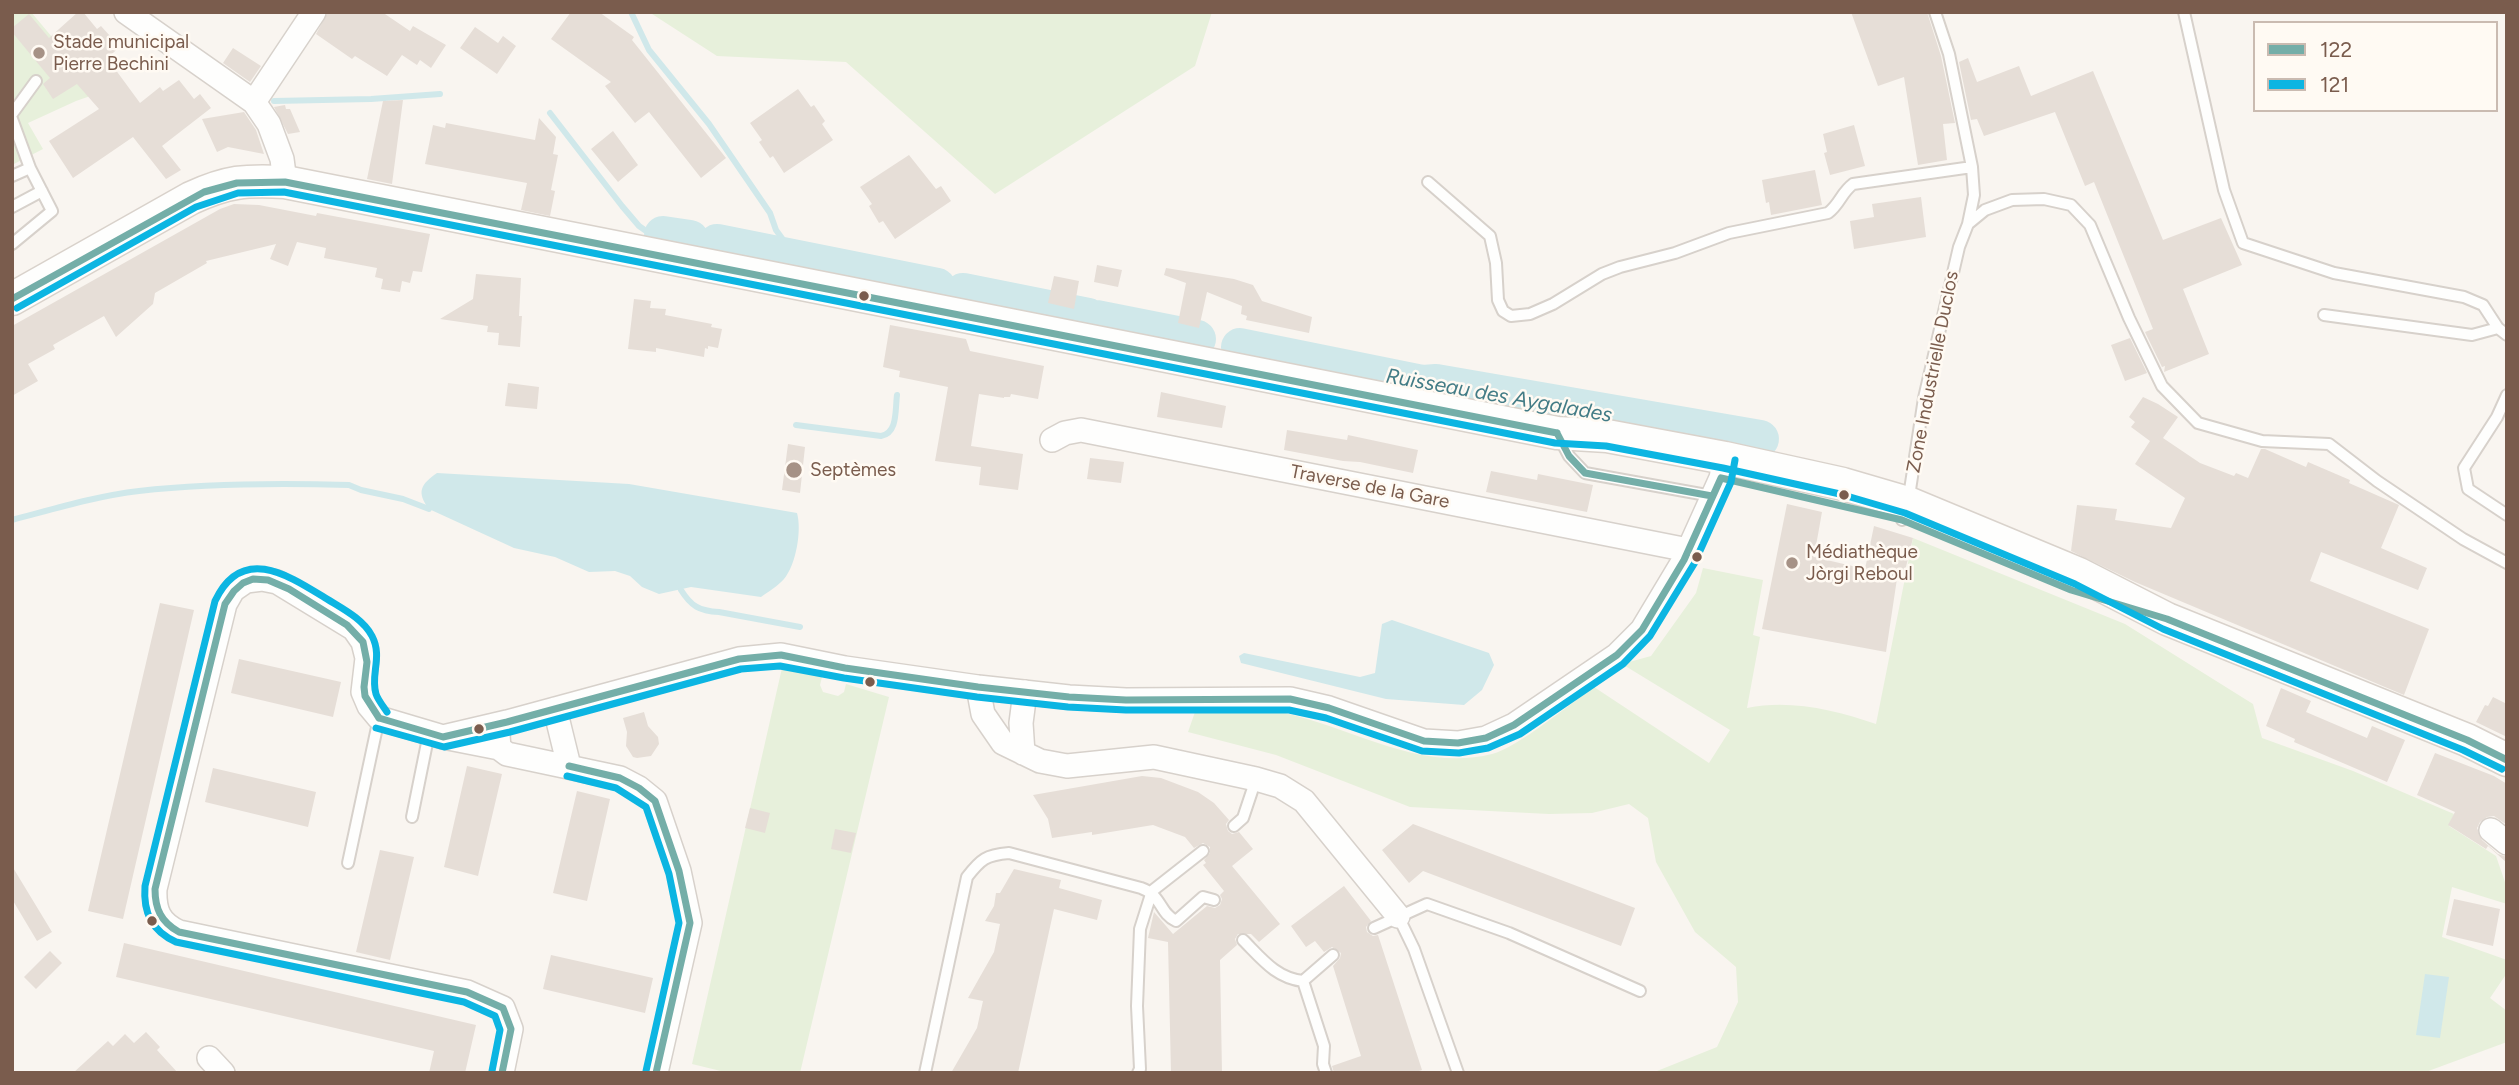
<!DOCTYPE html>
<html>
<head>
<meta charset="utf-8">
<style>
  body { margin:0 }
  #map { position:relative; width:2519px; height:1085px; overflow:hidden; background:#f9f5f0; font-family:Figtree,sans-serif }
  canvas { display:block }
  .frame { position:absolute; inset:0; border:14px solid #7a5c4d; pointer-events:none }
  .legend { position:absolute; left:2253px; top:21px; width:245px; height:91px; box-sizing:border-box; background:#fffaf3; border:2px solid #cabbb1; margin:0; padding:9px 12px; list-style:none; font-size:21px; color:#7a5c4d }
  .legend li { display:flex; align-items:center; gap:14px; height:35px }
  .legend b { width:35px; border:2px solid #cabbb1 }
</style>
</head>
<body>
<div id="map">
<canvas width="2519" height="1085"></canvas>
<div class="frame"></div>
<ul class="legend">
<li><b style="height:9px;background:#74aea8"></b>122</li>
<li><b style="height:9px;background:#0cb5e2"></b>121</li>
</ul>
</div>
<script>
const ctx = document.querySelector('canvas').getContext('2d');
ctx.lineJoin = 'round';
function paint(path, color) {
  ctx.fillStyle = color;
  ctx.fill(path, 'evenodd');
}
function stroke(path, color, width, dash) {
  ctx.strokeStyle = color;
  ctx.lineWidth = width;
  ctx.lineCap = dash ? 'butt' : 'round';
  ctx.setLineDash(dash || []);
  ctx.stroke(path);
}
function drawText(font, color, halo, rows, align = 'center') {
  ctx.font = font + ' Figtree,sans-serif';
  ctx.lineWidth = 5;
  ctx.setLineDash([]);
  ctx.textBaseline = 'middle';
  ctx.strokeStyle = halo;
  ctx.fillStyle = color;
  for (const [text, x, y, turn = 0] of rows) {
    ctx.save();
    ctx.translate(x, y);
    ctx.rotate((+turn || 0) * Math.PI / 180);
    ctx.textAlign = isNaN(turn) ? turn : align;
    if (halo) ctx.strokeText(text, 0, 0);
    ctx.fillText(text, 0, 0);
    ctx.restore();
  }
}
paint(new Path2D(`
  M12,12H31L99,93L76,101L28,123L43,149L12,165Z
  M649,12H1212L1195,66L995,194L846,62L717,56Z
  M1913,538L2125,624L2253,704L2262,738L2353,771L2454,814L2449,826L2496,856L2507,888V904L2452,887L2442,937L2507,960V973L2490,998L2507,1011V1042L2423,1073H1652L1717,1047L1738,1002L1736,967L1695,932L1656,862L1648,818L1629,804L1592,813L1549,814L1410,807L1276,755L1188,732L1195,712C1221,711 1250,707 1275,711C1347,724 1417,773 1492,754C1517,748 1571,703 1594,687L1709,763L1730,730L1622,664L1651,656L1696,593L1703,568L1763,580L1753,635L1760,637L1747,708C1790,699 1835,710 1876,724Z
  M782,668L822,677L820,685L823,692L838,696L844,692L846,684L889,697L800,1073H729L692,1064Z`), '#e7f0db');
paint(new Path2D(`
  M437,473L629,484L797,513C802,530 796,565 784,579C778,586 768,592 761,597L691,587L659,594L642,587L630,576L615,571L589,572L555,557L514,548L429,509C416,492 421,484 437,473Z
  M1392,620L1489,653L1494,665L1482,690L1464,705L1386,699L1241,663L1239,656L1244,653L1360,677L1375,673L1382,624Z
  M2425,974L2449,977L2440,1038L2416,1035Z`), '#d0e8ea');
stroke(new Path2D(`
  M631,12L649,50L709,124L770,213L776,230L797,259
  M274,101L371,99L440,94
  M550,113L622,206L639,226L649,233
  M796,425L881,436C898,433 895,410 897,395
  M12,520C54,509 96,496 139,491C209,483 279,483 349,485L361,490L403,499L429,509
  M681,590C691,606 699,611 719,612L800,627`), '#d0e8ea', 6);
stroke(new Path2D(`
  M663,235L690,239
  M717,243L937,287
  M963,292L1088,317
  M1096,319L1197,339
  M1240,347L1423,384L1436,383L1760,439`), '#d0e8ea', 38);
paint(new Path2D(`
  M78,12H83L97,29L101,26L120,47L107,58L140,103L160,87L163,91L179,80L194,99L200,94L211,108L162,146L181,170L166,179L133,137L73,178L49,141L99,109L77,84L53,99L43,84L50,78L12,32V28L29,14L49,38Z
  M328,12H382L410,31L413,26L446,45L431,68L420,60L417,65L402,55L387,76L355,56L352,59L316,34Z
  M571,12H599L634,37L632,40L726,158L701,178L649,112L635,123L605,86L611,82L551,39Z
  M1851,12H1927L1941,56L1955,123L1943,124L1947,160L1918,165L1904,77L1878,86Z
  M475,27L498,43L503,36L516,46L497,74L460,48Z
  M233,48L261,66L250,82L223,63Z
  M1968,58L1977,82L2019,66L2031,96L2093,71L2163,240L2221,218L2242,265L2183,289L2209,354L2164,372L2165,366L2162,367L2145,332L2153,329L2094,182L2085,186L2055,112L1984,136L1977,119L1971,120L1959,62Z
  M798,89L811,107L814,105L825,121L822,124L833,140L784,173L773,156L770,158L759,142L762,140L750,123Z
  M403,100L392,184L367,179L383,101Z
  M285,105L286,109H290L300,132L288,134L274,107Z
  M244,112L256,130L264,154L228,147L217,152L202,119Z
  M539,118L556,137L553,154L558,155L551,190L555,191L550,216L521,210L527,183L425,164L433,125L445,128L446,123L535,140Z
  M1854,125L1865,166L1830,175L1824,153L1827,152L1823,134Z
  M613,131L638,165L618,182L591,149Z
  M909,155L936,189L941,186L951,201L895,239L883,221L879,223L869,206L872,204L860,187Z
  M1815,170L1822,205L1771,215L1769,202L1766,203L1762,180Z
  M1921,197L1926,237L1854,249L1850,221L1874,217L1872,204Z
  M234,204L259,205L316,216L317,213L430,234L422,272L413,271L410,283L402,281L400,292L381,289L383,279L375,277L377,268L324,258L326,248L297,242L288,266L270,259L276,244L206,261L207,263L155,293L153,304L116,337L104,316L53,345L55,349L28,364L38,381L12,396V326L220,209Z
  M1097,265L1122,270L1118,287L1094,282Z
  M1166,268L1234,279L1253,285L1262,301L1312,317L1309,333L1246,320L1247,316L1241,314L1242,306L1207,292L1199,328L1178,323L1186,283L1164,275Z
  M476,274L521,278L519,316H522L520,347L498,345L499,333L487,332L488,326L440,319L473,299Z
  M1054,276L1079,281L1074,309L1048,303Z
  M634,299L651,301L650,308L666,309L665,315L712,324L711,327L722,329L718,348L708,346V349L705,348L704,357L656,348V352L628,349Z
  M890,325L966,339L970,351L1044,366L1038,399L1011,394L1010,397H1004V398L979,394L971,446L1023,454L1018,490L979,485L981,467L935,461L948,387L899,377L900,371L883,367Z
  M2130,338L2147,373L2125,381L2111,345Z
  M508,383L539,387L537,409L505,406Z
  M1161,392L1226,406L1222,428L1157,417Z
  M2143,397L2158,404L2178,417L2163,438L2200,463L2234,476L2236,473L2248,478L2261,449H2265L2306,467L2308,462L2350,480L2349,483L2399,505L2381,548L2427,568L2418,590L2321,552L2310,581L2429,629L2404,695L2135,582L2071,551L2077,505L2117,509L2115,520L2171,528L2185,498L2135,464L2150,441L2131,427L2135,422L2129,417Z
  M1287,430L1347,440L1348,435L1418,450L1413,473L1360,462L1343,461L1284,450Z
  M788,444L805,447L800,493L782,490Z
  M1090,458L1124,462L1121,483L1087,479Z
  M1491,471L1537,480L1538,474L1593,485L1587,512L1486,492Z
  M1787,504L1822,512L1814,557L1865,569L1874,526L1913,538L1904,575L1898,572L1886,652L1762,629Z
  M160,603L194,610L123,919L88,911Z
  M239,659L341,682L333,717L231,693Z
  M2281,688L2311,701L2306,712L2367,738L2372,726L2405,740L2387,782L2294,742L2295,739L2266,726Z
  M2493,697L2507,704V737L2476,722L2485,705L2488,706Z
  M644,712L648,726L658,737L659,744L651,756L637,758L633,757L626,746L627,732L623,718Z
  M2435,753L2494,776L2507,784V825L2494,816L2487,817L2480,822L2477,828L2482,840L2498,854L2507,857V863L2488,846L2486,849L2448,825L2455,812L2417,795Z
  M467,766L502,774L478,876L444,867Z
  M213,768L316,792L308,827L205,802Z
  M1142,776L1161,778L1198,792L1214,803L1229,820L1226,824L1228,831L1232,834L1239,832L1253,849L1232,866L1280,924L1259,942L1251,934H1238L1235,939L1237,945L1220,960L1222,1073H1171L1168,942L1148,938L1154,912L1173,934L1207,906L1215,908L1220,905L1222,899L1220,895L1224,891L1203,865L1206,863L1204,860L1210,853V847L1203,843L1194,848L1185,837L1153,825L1092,835V832L1052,838L1048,819L1033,795Z
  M577,791L610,799L587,901L553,893Z
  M750,808L770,813L765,833L745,828Z
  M1413,824L1635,908L1621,946L1423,871L1409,883L1382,850Z
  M835,829L856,833L851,853L831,849Z
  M380,850L414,857L390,960L356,952Z
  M12,866L52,932L37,941L12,899Z
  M1014,869L1061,880L1059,888L1102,900L1097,920L1054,909L1018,1073H951L977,1028L983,1001L968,998L994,952L1000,924L985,921L994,906L996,893H1000Z
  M1344,886L1371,921L1366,927L1367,932L1373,936L1378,935L1422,1070L1413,1073H1334L1332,1066L1361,1056L1333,966L1340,958L1341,953L1332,947L1324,952L1315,941L1306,947L1291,926Z
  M2454,899L2500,909L2493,946L2446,935Z
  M124,943L476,1025L465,1073H429L434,1051L116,977Z
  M50,951L62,963L36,989L24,977Z
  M551,955L653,978L645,1013L543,989Z
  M146,1032L160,1047L157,1050L178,1073H73L108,1041L113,1046L125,1034L134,1043Z`), '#e6ded7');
const lane = new Path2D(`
  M1935,12L1949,54L1972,167L1974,195L1968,224
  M2184,12L2224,190L2243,243L2334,273L2464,297L2483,305L2498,328L2507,335
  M12,114L36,81
  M12,119L30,168L52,211L12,244
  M12,176L30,168
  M1428,182L1490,236L1496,263L1498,300L1503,311L1511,316L1530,314L1553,304L1602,274L1620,267L1675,253L1729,233L1828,213C1840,204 1841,193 1853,184L1972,167
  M12,207L42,191
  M2324,315L2472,335L2498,328
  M2507,395L2497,417L2464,468L2468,489L2507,515
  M1560,439L1569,456L1585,473L1712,496
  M1902,520L1908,503L1924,398L1959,247L1968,224L1985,210L2012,200L2044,199L2071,205L2090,225L2129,318L2162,386L2198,423L2262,441L2329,444L2377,481L2463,539L2507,563
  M412,817L429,733
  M1234,826L1243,818L1256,779
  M348,863L379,718
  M1398,916L1414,949L1458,1073
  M1374,928L1427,904L1509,933L1640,991
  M1243,940C1262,959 1276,978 1303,981L1333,955
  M1303,981L1324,1046L1323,1064L1326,1073
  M925,1073L967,877C981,859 986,855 1009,853L1141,888C1162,895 1159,913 1176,921L1203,897L1214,900
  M1138,1073L1140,1069L1137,1006L1140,929L1152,891L1203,851`);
const street = new Path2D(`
  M126,12L254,102L269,124L282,159L285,182
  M254,102L314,12
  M1052,440L1065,433L1081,430L1688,550
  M978,687L983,714L1003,743L1040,761L1067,766L1154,757L1256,779L1280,786L1304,801L1398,916
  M555,709L569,766
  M498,735L499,748L507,754L620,778L639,788L655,801L679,871L690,923L656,1073
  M443,737L507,722L739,659L781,655L845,668L978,687L1069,697L1126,700L1290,699L1329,708L1424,741L1458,743L1486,738L1514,725L1617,655L1642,630L1684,560L1721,478L1725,458
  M499,748L443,737L379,718L369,706L363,692L367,658L363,642L354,629L277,582L262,579L246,581L233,590L225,604L155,889C154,910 159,923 179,932L467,992L503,1008L511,1029L502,1073
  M1023,753L1021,723L1025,692
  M2491,830L2507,843
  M209,1058L223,1073`);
const secondary = new Path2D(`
  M12,299L191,198C228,181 245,180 285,182L1557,433L1607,436L1725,458L1843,484L1908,503L2079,574L2167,619L2467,740L2507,760`);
stroke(lane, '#d7d1cb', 14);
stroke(street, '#d7d1cb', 26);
stroke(secondary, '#d9d2cb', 35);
stroke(lane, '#fefefd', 10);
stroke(street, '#fefefd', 23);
stroke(secondary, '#fefefd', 32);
stroke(new Path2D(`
  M12,299L204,192L237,183L285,182L1557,433
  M1557,433L1569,456L1585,473L1712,496
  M1721,478L1902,520L2071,590L2167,619L2467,740L2507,760
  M379,718L443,737L507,722L739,659L781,655L845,668L978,687L1069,697L1126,700L1290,699L1329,708L1424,741L1458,743L1486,738L1514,725L1617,655L1642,630L1684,560L1721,478
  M379,718L365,696L364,687L367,662L363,642L347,625L289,589L268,580L253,579L243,583L234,591L225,604L155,889C155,909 161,922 179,932L467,992L503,1008L511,1029L502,1073
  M569,766L620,778L639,788L655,801L679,871L690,923L656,1073`), '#74aea8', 7);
stroke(new Path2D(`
  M17,308L196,207L238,193L284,192L1555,443L1606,446L1723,468L1840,494L1905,513L2075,584L2163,629L2463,750L2502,769
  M387,712C383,706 378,700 376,694C370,675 383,657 372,636C363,619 343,609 327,599C288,575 242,544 215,601L145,886C143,913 152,931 176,942L464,1002L495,1016L500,1030L492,1071
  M376,728L444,747L510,732L741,669L780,666L844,678L977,697L1068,707L1126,710H1289L1326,718L1422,751L1459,753L1488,748L1520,734L1623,664L1650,636L1694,564L1731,482L1735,460
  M567,776L616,788L646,807L669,874L679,923L646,1071`), '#0cb5e2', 7);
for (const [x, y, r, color] of [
  [39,53,7,"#a69286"],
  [864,296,6,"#7a5c4d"],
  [794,470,9,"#a69286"],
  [1844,495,6,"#7a5c4d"],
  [1697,557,6,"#7a5c4d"],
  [1792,563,7,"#a69286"],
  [870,682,6,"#7a5c4d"],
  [479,729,6,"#7a5c4d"],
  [152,921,6,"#7a5c4d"]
]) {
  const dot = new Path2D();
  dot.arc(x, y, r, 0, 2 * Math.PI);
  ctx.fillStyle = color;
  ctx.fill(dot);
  stroke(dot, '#fffaf3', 2.5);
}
drawText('19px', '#7a5c4d', '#fffaf3', [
  ["Stade municipal",53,42],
  ["Pierre Bechini",53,64],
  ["Septèmes",810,470],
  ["Médiathèque",1806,552],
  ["Jòrgi Reboul",1806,574]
], 'left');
drawText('19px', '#7a5c4d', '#fffaf3', [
  ["Zone Industrielle Duclos",1933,372,-79],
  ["Traverse de la Gare",1370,487,11]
]);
drawText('italic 21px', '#437c86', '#fffaf3', [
  ["Ruisseau des Aygalades",1499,396,10]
]);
</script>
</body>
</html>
